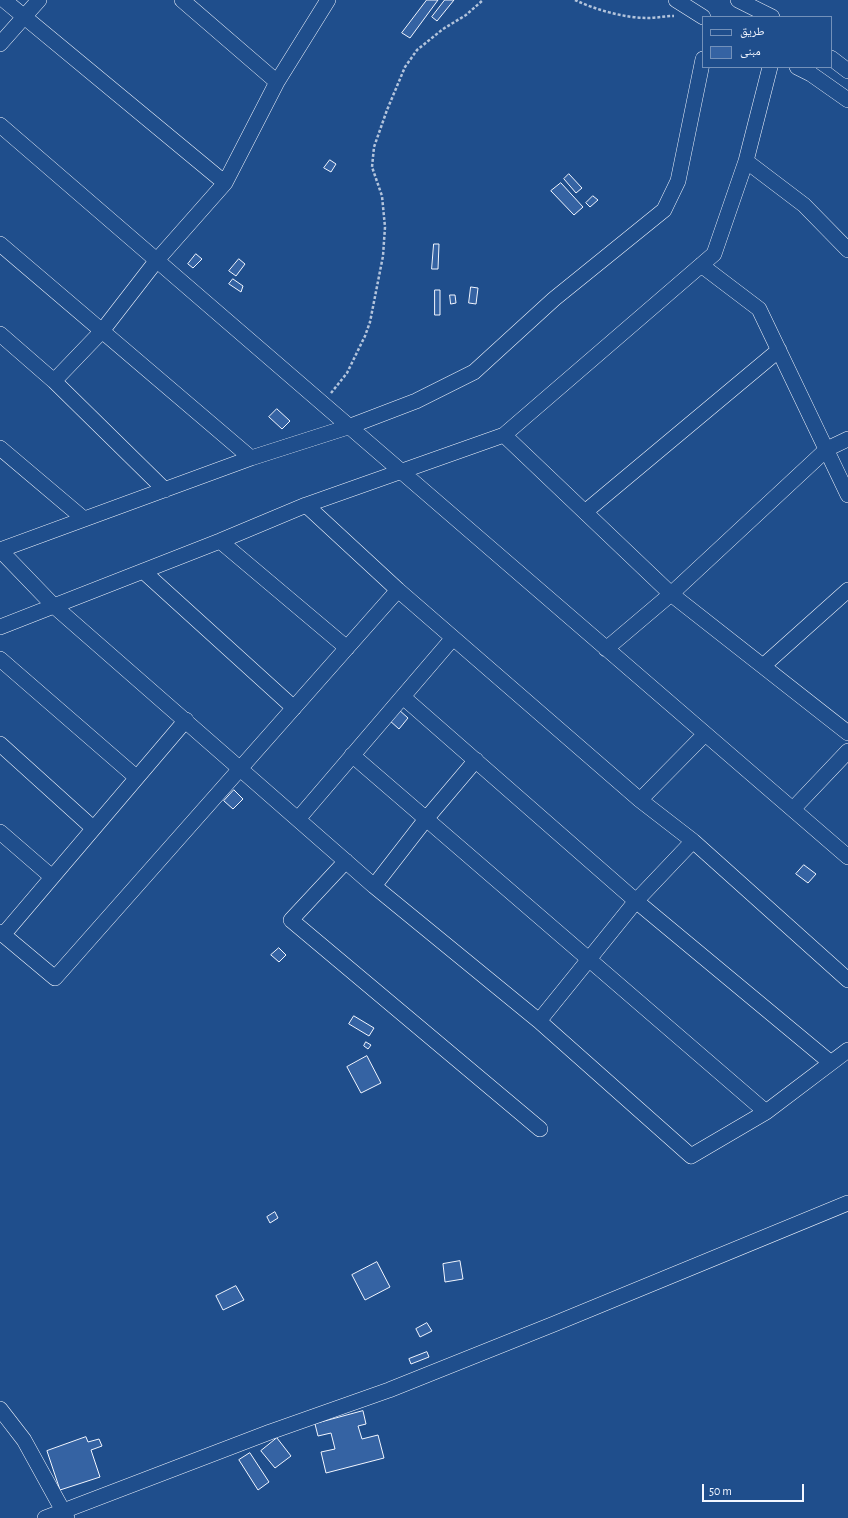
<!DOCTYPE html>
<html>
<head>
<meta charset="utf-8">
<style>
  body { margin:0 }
  #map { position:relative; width:848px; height:1518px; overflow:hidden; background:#1f4e8c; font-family:"Alegreya Sans","Noto Naskh Arabic",sans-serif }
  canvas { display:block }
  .legend { position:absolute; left:702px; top:16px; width:130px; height:52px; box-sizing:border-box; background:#1f4e8c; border:1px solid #7391ba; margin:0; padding:5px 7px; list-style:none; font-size:12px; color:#f2f6ff }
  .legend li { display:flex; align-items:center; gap:8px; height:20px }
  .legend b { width:20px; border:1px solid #7391ba }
  .scale { position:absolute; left:702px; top:1484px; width:102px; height:18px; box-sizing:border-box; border:2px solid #f2f6ff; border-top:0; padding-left:5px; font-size:12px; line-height:14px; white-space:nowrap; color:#f2f6ff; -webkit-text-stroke:3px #1f4e8c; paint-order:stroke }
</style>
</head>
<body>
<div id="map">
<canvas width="848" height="1518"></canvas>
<ul class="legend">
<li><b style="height:5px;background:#1f4e8c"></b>طريق</li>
<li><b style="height:11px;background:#3563a3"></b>مبنى</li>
</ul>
<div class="scale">50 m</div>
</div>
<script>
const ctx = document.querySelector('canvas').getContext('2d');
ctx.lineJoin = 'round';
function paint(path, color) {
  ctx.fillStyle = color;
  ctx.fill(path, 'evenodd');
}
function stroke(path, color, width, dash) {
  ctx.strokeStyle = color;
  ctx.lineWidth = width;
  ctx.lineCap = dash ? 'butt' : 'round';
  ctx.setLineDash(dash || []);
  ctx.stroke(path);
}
const building = new Path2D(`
  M427,0H438L410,38L402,33Z
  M445,0H454L437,21L432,17Z
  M330,160L336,164L331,172L324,168Z
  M569,174L582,188L576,193L564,179Z
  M561,183L583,207L574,215L551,191Z
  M593,196L598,200L590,207L586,203Z
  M434,244H439L438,269H432Z
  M196,254L202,259L193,268L188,264Z
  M239,259L245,264L236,276L229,271Z
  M233,279L243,286L241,292L229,284Z
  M471,287L478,288L476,304L469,303Z
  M435,290H440V315H435Z
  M450,295H455L456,303L451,304Z
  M277,409L290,421L282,429L269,417Z
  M398,709L408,718L399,729L389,720Z
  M234,790L243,799L233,809L224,801Z
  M804,865L816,874L808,883L796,874Z
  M279,948L286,955L279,962L271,955Z
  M354,1016L374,1028L369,1036L349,1024Z
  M366,1042L371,1045L368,1049L364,1046Z
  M367,1056L381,1083L361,1093L347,1067Z
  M275,1212L278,1218L270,1223L267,1217Z
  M460,1261L463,1279L445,1282L443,1264Z
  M377,1262L390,1287L365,1300L352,1275Z
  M236,1286L244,1300L223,1310L216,1296Z
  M427,1323L432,1331L420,1337L416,1329Z
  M427,1352L429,1357L411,1364L409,1359Z
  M363,1411L366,1424L358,1426L362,1439L378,1435L384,1458L326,1473L321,1452L335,1449L331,1433L318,1436L315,1424Z
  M86,1437L88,1442L99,1439L102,1446L91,1450L100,1477L60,1490L47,1451Z
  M277,1438L291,1456L275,1468L261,1451Z
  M250,1453L269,1482L258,1490L239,1460Z`);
paint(building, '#3563a3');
stroke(building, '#f2f6ff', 1);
const minor = new Path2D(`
  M4,0L225,183
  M182,0L277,82
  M676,0L703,17
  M738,0L772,17
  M0,44L39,0
  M831,58L848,71
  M797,67L811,74L848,100
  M0,125L848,857
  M746,161L804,205L848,250
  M0,244L251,458
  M701,265L759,309L848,495
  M0,334L54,381L165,490
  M54,381L102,331L157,260L225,183L277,82L328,0
  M504,435L671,594L848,733
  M0,448L84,519
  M306,505L398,590L640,800L693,841L848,980
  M585,512L779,350
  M220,541L347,648
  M0,550L54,606L374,886L539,1021L691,1156L766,1112L848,1050
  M0,550L251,458L348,427L416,401L474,372L554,299L664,210L678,181L703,59
  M143,571L294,708
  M0,627L220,541L306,505L504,435L714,254L746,161L770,67
  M606,649L671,594L827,449L848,439
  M0,659L136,777
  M763,666L848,590
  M403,697L636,901L831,1063
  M0,744L93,828
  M352,755L766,1112
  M640,800L705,734
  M793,809L848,751
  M298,819L453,638
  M0,832L52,877
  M346,861L291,920L540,1129
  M374,886L426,819L476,760
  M0,932L55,978L398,590
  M3,935L186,720
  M539,1021L636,901L693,841
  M0,1409L24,1440L67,1518
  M45,1518L270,1432L389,1390L554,1324L848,1203`);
stroke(minor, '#f2f6ff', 16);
stroke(new Path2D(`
  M575,0C596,10 625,18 648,18C657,18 665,16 674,16
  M331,393L347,373L365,336L370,322L383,256L385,227L382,196L372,167L374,147L387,110L405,67L417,50L443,29L466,15L483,0`), '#b3c4dc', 2.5, [3, 2]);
stroke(minor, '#1f4e8c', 15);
</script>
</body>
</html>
